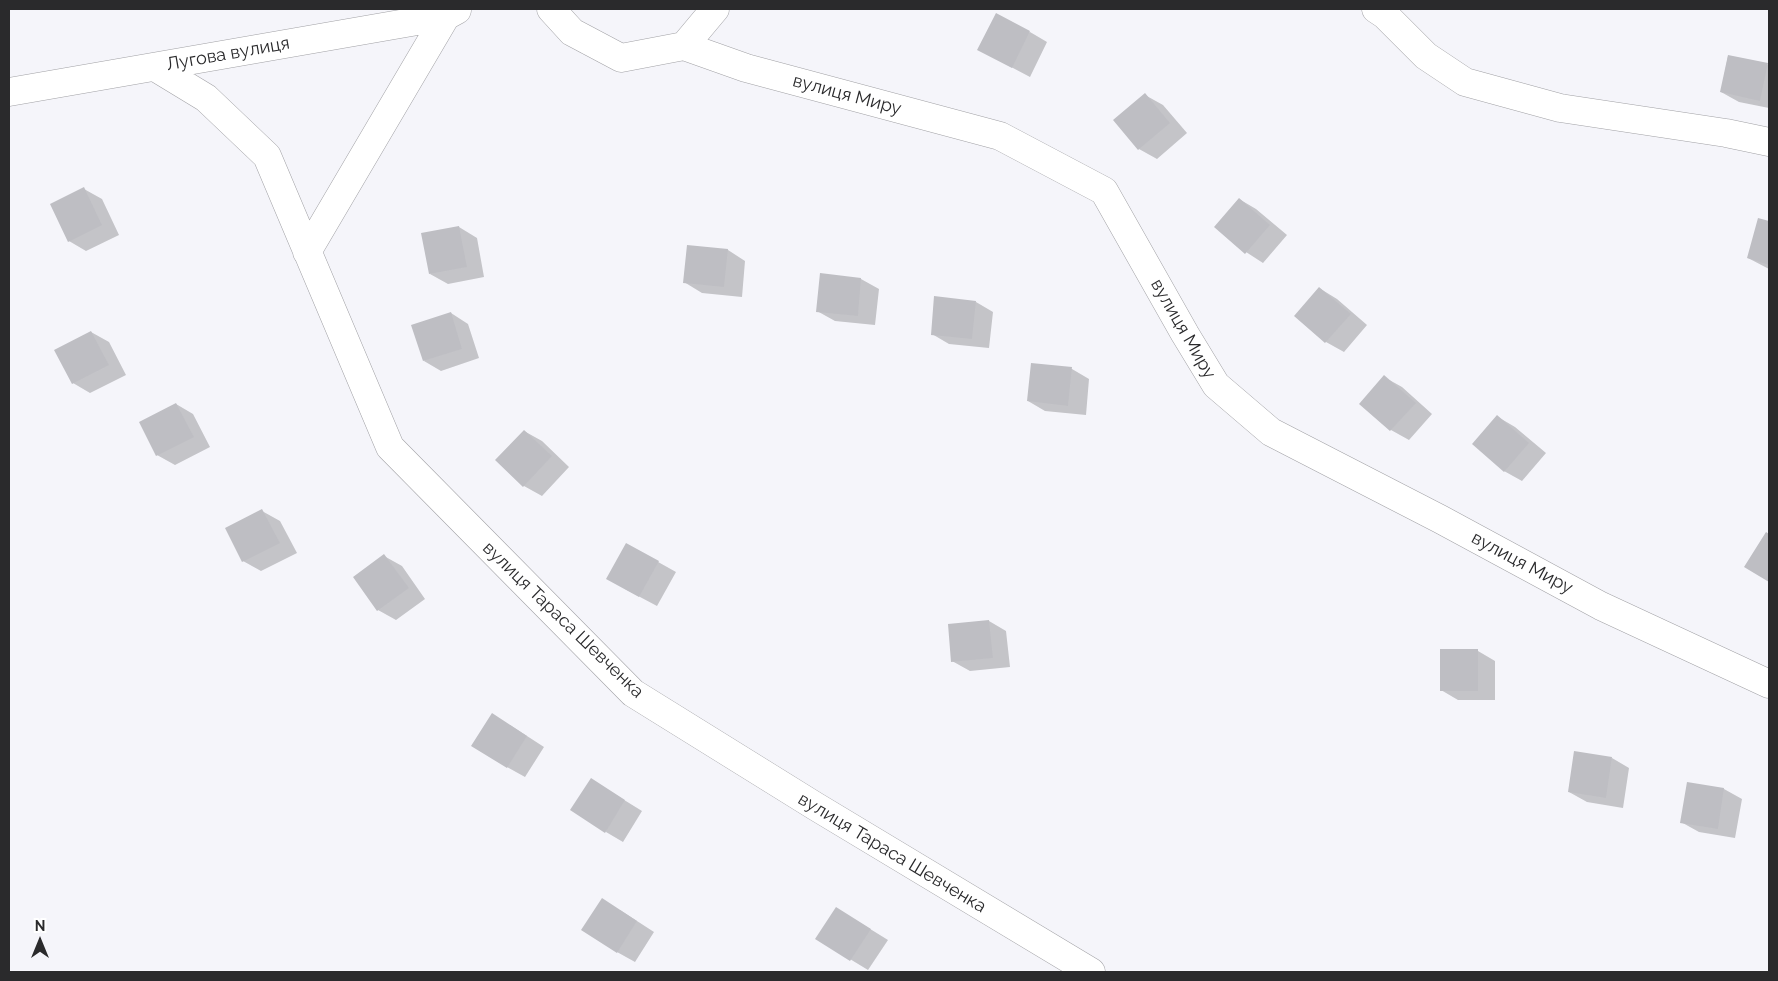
<!DOCTYPE html>
<html>
<head>
<meta charset="utf-8">
<style>
  body { margin:0 }
  #map { position:relative; width:1778px; height:981px; overflow:hidden; background:#f5f5fa; font-family:Raleway,sans-serif }
  canvas { display:block }
  .frame { position:absolute; inset:0; border:10px solid #2a2a2c; pointer-events:none }
  .north { position:absolute; left:15px; top:916px; width:50px; height:50px; -webkit-text-stroke:4px #fff; paint-order:stroke; rotate:0deg; font-size:14px; font-weight:700; line-height:20px; text-align:center; color:#2a2a2c }
  .north::after { content:''; display:block; margin:auto; width:18px; height:22px; background:#2a2a2c; clip-path:polygon(50% 0,100% 100%,50% 72%,0 100%) }
</style>
</head>
<body>
<div id="map">
<canvas width="1778" height="981"></canvas>
<div class="frame"></div>
<div class="north">N</div>
</div>
<script>
const ctx = document.querySelector('canvas').getContext('2d');
ctx.lineJoin = 'round';
function paint(path, color) {
  ctx.fillStyle = color;
  ctx.fill(path, 'evenodd');
}
function stroke(path, color, width, dash) {
  ctx.strokeStyle = color;
  ctx.lineWidth = width;
  ctx.lineCap = dash ? 'butt' : 'round';
  ctx.setLineDash(dash || []);
  ctx.stroke(path);
}
function drawText(font, color, halo, rows, align = 'center') {
  ctx.font = font + ' Raleway,sans-serif';
  ctx.lineWidth = 4.5;
  ctx.setLineDash([]);
  ctx.textBaseline = 'middle';
  ctx.strokeStyle = halo;
  ctx.fillStyle = color;
  for (const [text, x, y, turn = 0] of rows) {
    ctx.save();
    ctx.translate(x, y);
    ctx.rotate((+turn || 0) * Math.PI / 180);
    ctx.textAlign = isNaN(turn) ? turn : align;
    if (halo) ctx.strokeText(text, 0, 0);
    ctx.fillText(text, 0, 0);
    ctx.restore();
  }
}
paint(new Path2D(`
  M1030,32L1047,42L1030,77L979,50Z
  M1728,56L1769,65V108L1739,102L1721,92Z
  M1145,95L1163,105L1187,133L1157,159L1139,149Z
  M84,189L102,199L119,235L86,251L69,241Z
  M1239,199L1256,209L1287,235L1263,263L1246,252Z
  M1759,220L1769,223V269L1748,258Z
  M459,227L477,238L484,277L448,284L430,274Z
  M688,246L728,250L745,261L742,297L702,293L684,282Z
  M821,275L861,279L879,289L875,325L835,321L817,311Z
  M1319,288L1337,299L1367,325L1344,352L1326,342L1296,316Z
  M976,302L993,312L989,348L949,344L932,334Z
  M451,313L468,324L479,358L441,371L424,361Z
  M91,332L109,342L126,375L90,393L73,383Z
  M1032,364L1072,369L1089,379L1086,415L1045,411L1028,401Z
  M1384,377L1402,387L1432,414L1409,440L1391,430L1361,404Z
  M176,404L193,414L210,447L175,465L157,455Z
  M1498,417L1515,427L1546,453L1522,481L1504,471Z
  M524,431L542,441L569,467L542,496L524,486Z
  M262,511L280,521L297,553L261,571L243,561Z
  M626,544L676,572L657,606L625,589Z
  M384,556L402,566L425,599L396,620L378,610Z
  M989,621L1006,631L1010,667L970,671L952,661Z
  M1478,651L1495,661V700H1458L1441,690Z
  M510,725L544,747L525,777L507,767Z
  M1612,758L1629,768L1623,808L1587,802L1569,792Z
  M1688,783L1724,789L1742,799L1735,838L1699,832L1681,822Z
  M608,790L642,811L623,842L606,832Z
  M620,910L654,932L635,962L617,952Z
  M854,919L888,940L868,970L817,939Z`), '#0003');
paint(new Path2D(`
  M996,13L1030,31L1012,68L977,50Z
  M1728,55L1768,63L1760,101L1720,92Z
  M1145,93L1170,123L1138,150L1113,120Z
  M84,187L102,225L68,242L50,204Z
  M1239,198L1270,225L1245,254L1214,227Z
  M1758,218L1769,221V265L1747,258Z
  M459,226L467,267L429,274L421,233Z
  M687,245L728,249L724,287L683,283Z
  M820,273L861,278L858,316L816,312Z
  M1319,287L1351,314L1325,343L1294,316Z
  M934,296L976,301L972,339L931,335Z
  M451,312L462,349L423,361L411,325Z
  M91,331L109,365L72,384L54,350Z
  M1031,363L1072,367L1068,406L1027,401Z
  M1384,375L1416,403L1390,431L1359,404Z
  M176,403L194,437L156,456L139,422Z
  M1497,415L1529,443L1504,472L1472,444Z
  M524,430L552,456L523,487L495,460Z
  M262,509L280,543L242,562L225,528Z
  M1766,532L1769,534V582L1744,567Z
  M626,543L659,561L639,597L606,579Z
  M384,554L409,588L377,611L353,577Z
  M989,620L993,658L951,662L948,624Z
  M1440,649H1478V691H1440Z
  M492,713L527,736L507,768L471,746Z
  M1574,751L1612,757L1606,798L1568,792Z
  M591,778L625,800L605,833L570,810Z
  M1687,782L1724,788L1718,829L1680,823Z
  M602,898L637,921L617,953L581,930Z
  M836,907L871,929L850,961L815,939Z`), '#bebec3');
const street = new Path2D(`
  M551,9L572,32L621,58L684,46L715,9
  M1376,9L1385,15L1426,56L1465,82L1560,108L1726,133L1769,142
  M684,46L746,68L1000,136L1104,191L1185,334L1216,385L1271,432L1440,519L1601,606L1769,684
  M155,67L206,98L267,156L390,447L633,693L815,806L1091,972
  M9,92L446,16
  M307,252L446,16L457,10`);
stroke(street, '#a1a1a5', 29);
stroke(street, '#fff', 28);
drawText('18px', '#2a2a2c', '#fff', [
  ["Лугова вулиця",228,54,-10],
  ["вулиця Миру",847,95,15],
  ["вулиця Миру",1183,329,60],
  ["вулиця Миру",1522,563,28],
  ["вулиця Тараса Шевченка",563,620,44],
  ["вулиця Тараса Шевченка",892,853,31]
]);
</script>
</body>
</html>
